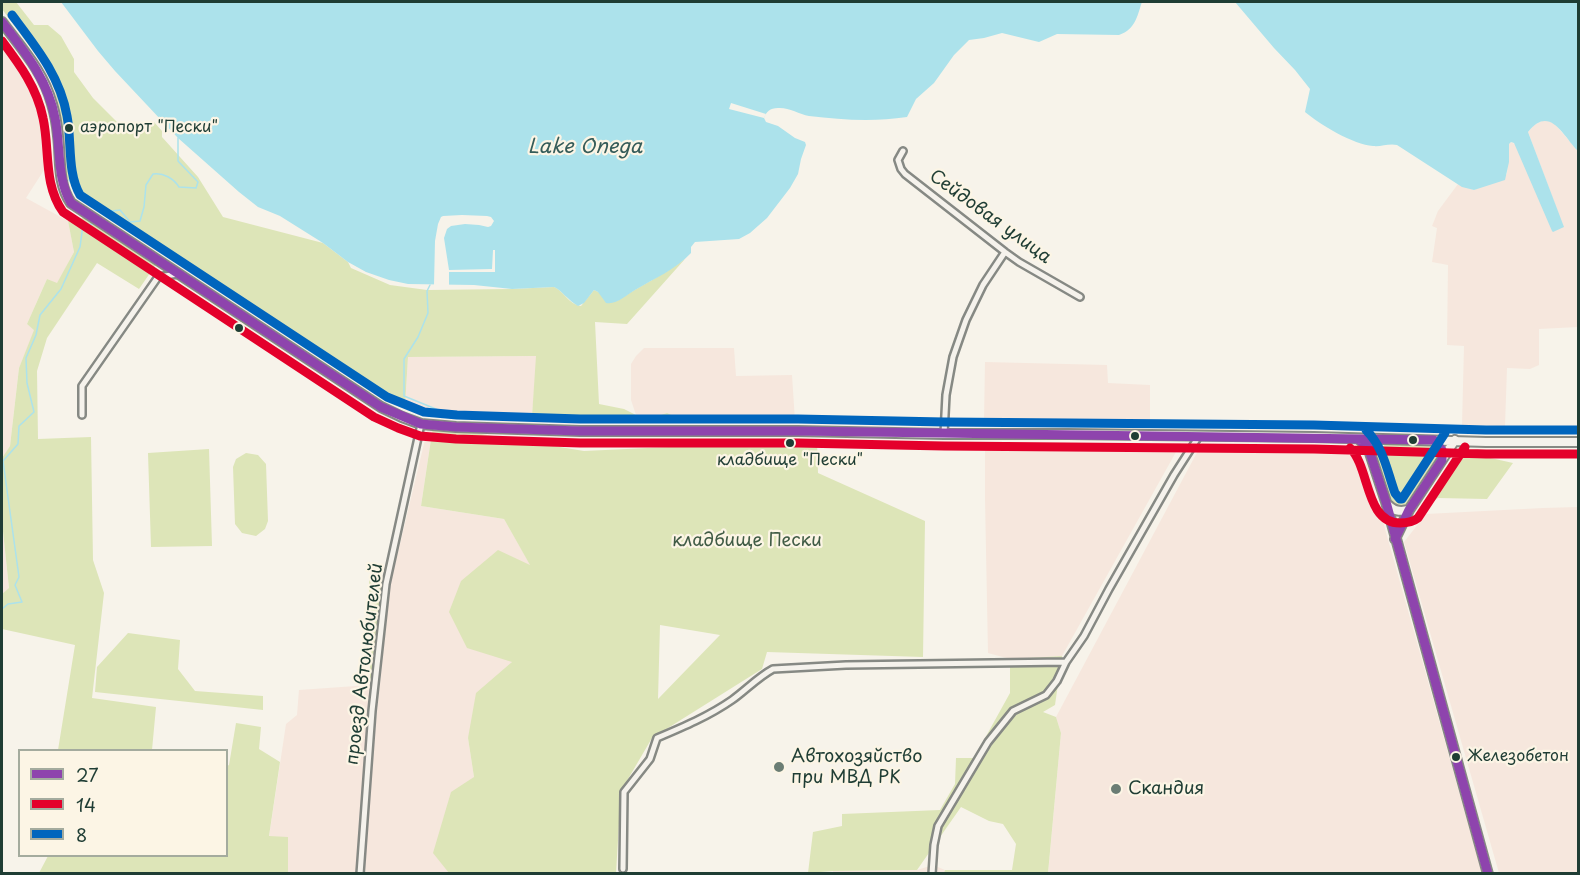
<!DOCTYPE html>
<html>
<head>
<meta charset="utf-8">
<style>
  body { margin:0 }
  #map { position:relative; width:1580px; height:875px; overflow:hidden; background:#f7f3ea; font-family:"Playpen Sans",sans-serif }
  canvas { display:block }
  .frame { position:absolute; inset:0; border:3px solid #1f3d34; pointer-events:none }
  .legend { position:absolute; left:18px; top:749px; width:210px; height:108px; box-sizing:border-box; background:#fcf5e5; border:2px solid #a4ab9e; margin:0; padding:8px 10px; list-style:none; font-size:18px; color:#1f3d34 }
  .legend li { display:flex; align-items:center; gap:12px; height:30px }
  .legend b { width:30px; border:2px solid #a4ab9e }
</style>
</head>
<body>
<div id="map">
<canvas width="1580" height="875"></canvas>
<div class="frame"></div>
<ul class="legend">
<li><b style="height:8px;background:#8e44ad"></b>27</li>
<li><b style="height:8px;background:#e4002b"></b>14</li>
<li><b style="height:8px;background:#0065bd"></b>8</li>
</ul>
</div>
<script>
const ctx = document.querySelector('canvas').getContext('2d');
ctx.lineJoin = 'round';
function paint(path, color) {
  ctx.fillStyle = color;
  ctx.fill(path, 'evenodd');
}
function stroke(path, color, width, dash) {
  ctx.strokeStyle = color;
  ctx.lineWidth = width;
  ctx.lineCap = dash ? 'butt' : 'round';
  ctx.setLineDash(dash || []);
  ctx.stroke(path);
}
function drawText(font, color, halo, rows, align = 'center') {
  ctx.font = font + ' "Playpen Sans",sans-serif';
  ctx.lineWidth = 4.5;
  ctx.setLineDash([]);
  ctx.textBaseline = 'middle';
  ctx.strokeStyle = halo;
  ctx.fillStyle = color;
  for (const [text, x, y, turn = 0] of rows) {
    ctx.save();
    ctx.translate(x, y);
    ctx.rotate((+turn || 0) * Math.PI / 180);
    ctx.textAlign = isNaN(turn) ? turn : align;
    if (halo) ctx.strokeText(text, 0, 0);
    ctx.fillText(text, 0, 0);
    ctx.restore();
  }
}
paint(new Path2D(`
  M2,41L20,66L44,114L46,162L44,170L26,198L68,221L74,252L57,284L47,279L27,324L35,329L19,368L10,446L2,458Z
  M1548,120L1554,123L1578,151V327L1539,329V365L1530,369L1507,368L1505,426L1462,425L1464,346L1447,345L1448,265L1432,262L1437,228L1432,226L1438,211L1458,184L1474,190L1507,174L1509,144L1511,142L1515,144L1563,226L1528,132L1534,125L1542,121Z
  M644,348H734L736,376L792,375L795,421L663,420L675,417L667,413L654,417L636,415L631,400V364L636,356Z
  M537,356L532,416L428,412L405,406L408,357Z
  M985,362L1107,365L1108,383L1150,385V421H984Z
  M433,426L421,506L504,519L531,566L512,662L468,738L474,777L449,873L364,874L370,781L390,586L428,427Z
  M1181,443L1062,656L1010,659L988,653L985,499V444Z
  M1202,443L1355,452L1367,465L1482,873L1048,874L1061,733L1056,717Z
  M1578,507V873H1499L1404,542L1426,514L1543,508Z
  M2,522L9,589L2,594Z
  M370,685L356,873H288V837H269L286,724L297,715L299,690Z
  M933,865L945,870L944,874H833V871L917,870Z`), '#f6e7dd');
paint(new Path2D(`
  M2,2H16L34,25H48L61,36L74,59V72L93,98L120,125L128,127L137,126L145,121L154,122L162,131V137L198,177L223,217L323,243L348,262L351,268L390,285L427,290L512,289L554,287C564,291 568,304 581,306L594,290L617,301C640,286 663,275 685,259L627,324L595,322L599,404L624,409L636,415L654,417L667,413L676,417L663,420L579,415L532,416L536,356L408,357L405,406L388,398L262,316L165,250L76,193L66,176L64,137L55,92L47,70L2,9Z
  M89,217L157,263L139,289L97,263L47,338L37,371L38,439L91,437L93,560L104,593L92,698L156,707L152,750H58L75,645L2,629V594L9,588L2,522V458L10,446L19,368L34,330L27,324L47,279L57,283L74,252L68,221Z
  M433,426L584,451L817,440L818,473L925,521L923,657L767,652L762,669L652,738L621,791L616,873H449L433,853L451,792L474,777L468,738L476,693L512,662L467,648L449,612L461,581L498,550L530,565L504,519L421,506ZM660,625L720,635L658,699Z
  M1386,444L1432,445L1438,450V459L1407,505L1403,508L1393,506L1389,501L1377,458C1377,451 1380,448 1386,444Z
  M209,449L212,546L151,547L148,453Z
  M1459,451L1513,463L1487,499L1438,498L1421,510Z
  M246,453L258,455L266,464L268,521L265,529L256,536L242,533L235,524L233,467L236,459Z
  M369,575L382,578L370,685Z
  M128,633L180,640L178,669L195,691L263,696V710L95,692L97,667Z
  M1062,656L1055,705L1043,712L1056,717L1061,733L1048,873H944L945,870H1012L1016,844L1003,824L989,821L961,807L917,870L833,871L808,873L813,832L842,826V814L940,810L955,784L956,758H974L1010,693V659Z
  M236,723L261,727L259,749L280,762L269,836L288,837V873H39L48,856H226L227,766L229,765Z`), '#dde5b8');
paint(new Path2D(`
  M61,2H1142C1137,16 1136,29 1119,35L1057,34L1039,42L1002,33L984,38L969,40L954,55L934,83L916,99L907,117C874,122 842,120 809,116C799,114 788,107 778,108C770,108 766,112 764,118L766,122L778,126L795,138L805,142L806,145L801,159L798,174L790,188L767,218L750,233L739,239L695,242L691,247V253C675,270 655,278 635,290C626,295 617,305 606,303L598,292L594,290L584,303L578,306C569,301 560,289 554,287L512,289L474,285L408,284L389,280L366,272L348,262L323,243L280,216L258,207L239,192L178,138L115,71L98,51Z
  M1235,2H1578V151C1563,136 1550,104 1528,132L1564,227L1553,232L1552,231L1514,143L1511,142L1509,144V162L1505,180L1474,190L1462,187L1397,145C1389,143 1381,147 1373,146C1354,145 1319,124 1305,112L1310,89L1295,70L1274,48Z`), '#ace2eb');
paint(new Path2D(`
  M731,103L766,114L764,118L729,109Z
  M462,215L487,216L491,217L494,221L491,226L488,227L479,225L465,224L451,226L447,229L444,238L449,270L492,269L493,250H495V272H449V285H434L435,241L438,224L441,217L443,216Z`), '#f7f3ea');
stroke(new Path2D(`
  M69,180L75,189L90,199L104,212L120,210L130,222L140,221L144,207L146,185L153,174C163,172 174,179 179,187L196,188L198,182L178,161V138
  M430,285L427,291L428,313L418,337L404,359V396L453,416
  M2,609L8,604L22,602L15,585L19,577L3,461L18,444L19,426L34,412L27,383L26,358L36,335L40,315L61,289L80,247L83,225L94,224`), '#ace2eb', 1.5);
const minor = new Path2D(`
  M903,151L898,160L901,169L905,174L1005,252L1019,262L1080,297
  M82,415V386L158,277L178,274
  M944,434L946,395L953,357L966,320L983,285L1005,252
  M623,869L624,792L650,759L657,738C683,727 709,716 732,700C746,690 758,677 773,669L846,665L1066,662
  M360,874L372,711L386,584L421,424
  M932,874L934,845L938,826L988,742L1013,711L1046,695L1057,681L1066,662L1084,636L1109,589L1174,475L1199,436`);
const secondary = new Path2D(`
  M2,22C22,49 43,71 52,104C55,114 57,125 58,136C61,158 57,183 71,203L381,407L402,417L421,424L456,427L580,431H798L944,434H1068L1314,437L1486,442H1578
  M1360,440L1368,447L1386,502L1488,874
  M1387,504C1394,511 1399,512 1409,510
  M1395,539L1409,510L1455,440`);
stroke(minor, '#868984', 10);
stroke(secondary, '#868984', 12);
stroke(minor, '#f5f2ec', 5);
stroke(secondary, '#f5f2ec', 8);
stroke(new Path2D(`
  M2,22C25,52 48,80 55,118C61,146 56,177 71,203L381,407L421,424L456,427L580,431H798L1434,440L1442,450V460L1409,510L1395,539
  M1358,439L1368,447L1386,502L1488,874`), '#8e44ad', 9);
stroke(new Path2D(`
  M2,41C20,65 37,88 43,118C50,149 43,184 63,212L374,417L398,428L420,436L456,439L580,443H798L944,446L1314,449L1486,454H1578
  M1350,448C1370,467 1365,523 1400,523C1407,523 1413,522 1418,518L1465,447`), '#e4002b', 9);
stroke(new Path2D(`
  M12,15C36,47 60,76 67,116C72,142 67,172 80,195L387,397L424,412L457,415L580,419H798L944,422L1314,425L1486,430H1578
  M1366,430C1384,448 1387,471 1395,493L1400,499H1402L1445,433`), '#0065bd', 9);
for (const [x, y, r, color] of [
  [69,128,5,"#1f3d34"],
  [239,328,5,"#1f3d34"],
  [1135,436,5,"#1f3d34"],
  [1413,440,5,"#1f3d34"],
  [790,443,5,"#1f3d34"],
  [1456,757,5,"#1f3d34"],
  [779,767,6,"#6b7d74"],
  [1116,789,6,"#6b7d74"]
]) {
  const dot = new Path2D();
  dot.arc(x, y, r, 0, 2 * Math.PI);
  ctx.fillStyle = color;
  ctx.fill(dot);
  stroke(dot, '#fcf5e5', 2);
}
drawText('16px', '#1f3d34', '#fcf5e5', [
  ["аэропорт \"Пески\"",80,128],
  ["кладбище \"Пески\"",790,461,"center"],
  ["Железобетон",1467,757]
], 'left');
drawText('18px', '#1f3d34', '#fcf5e5', [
  ["Сейдовая улица",990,217,36],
  ["проезд Автолюбителей",365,664,-83]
]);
drawText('18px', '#415c46', '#fcf5e5', [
  ["кладбище Пески",747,541]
]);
drawText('18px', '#1f3d34', '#fcf5e5', [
  ["Автохозяйство",791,757],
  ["при МВД РК",791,778],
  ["Скандия",1128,789]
], 'left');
drawText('italic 20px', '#355c59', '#fcf5e5', [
  ["Lake Onega",585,147]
]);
</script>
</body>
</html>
